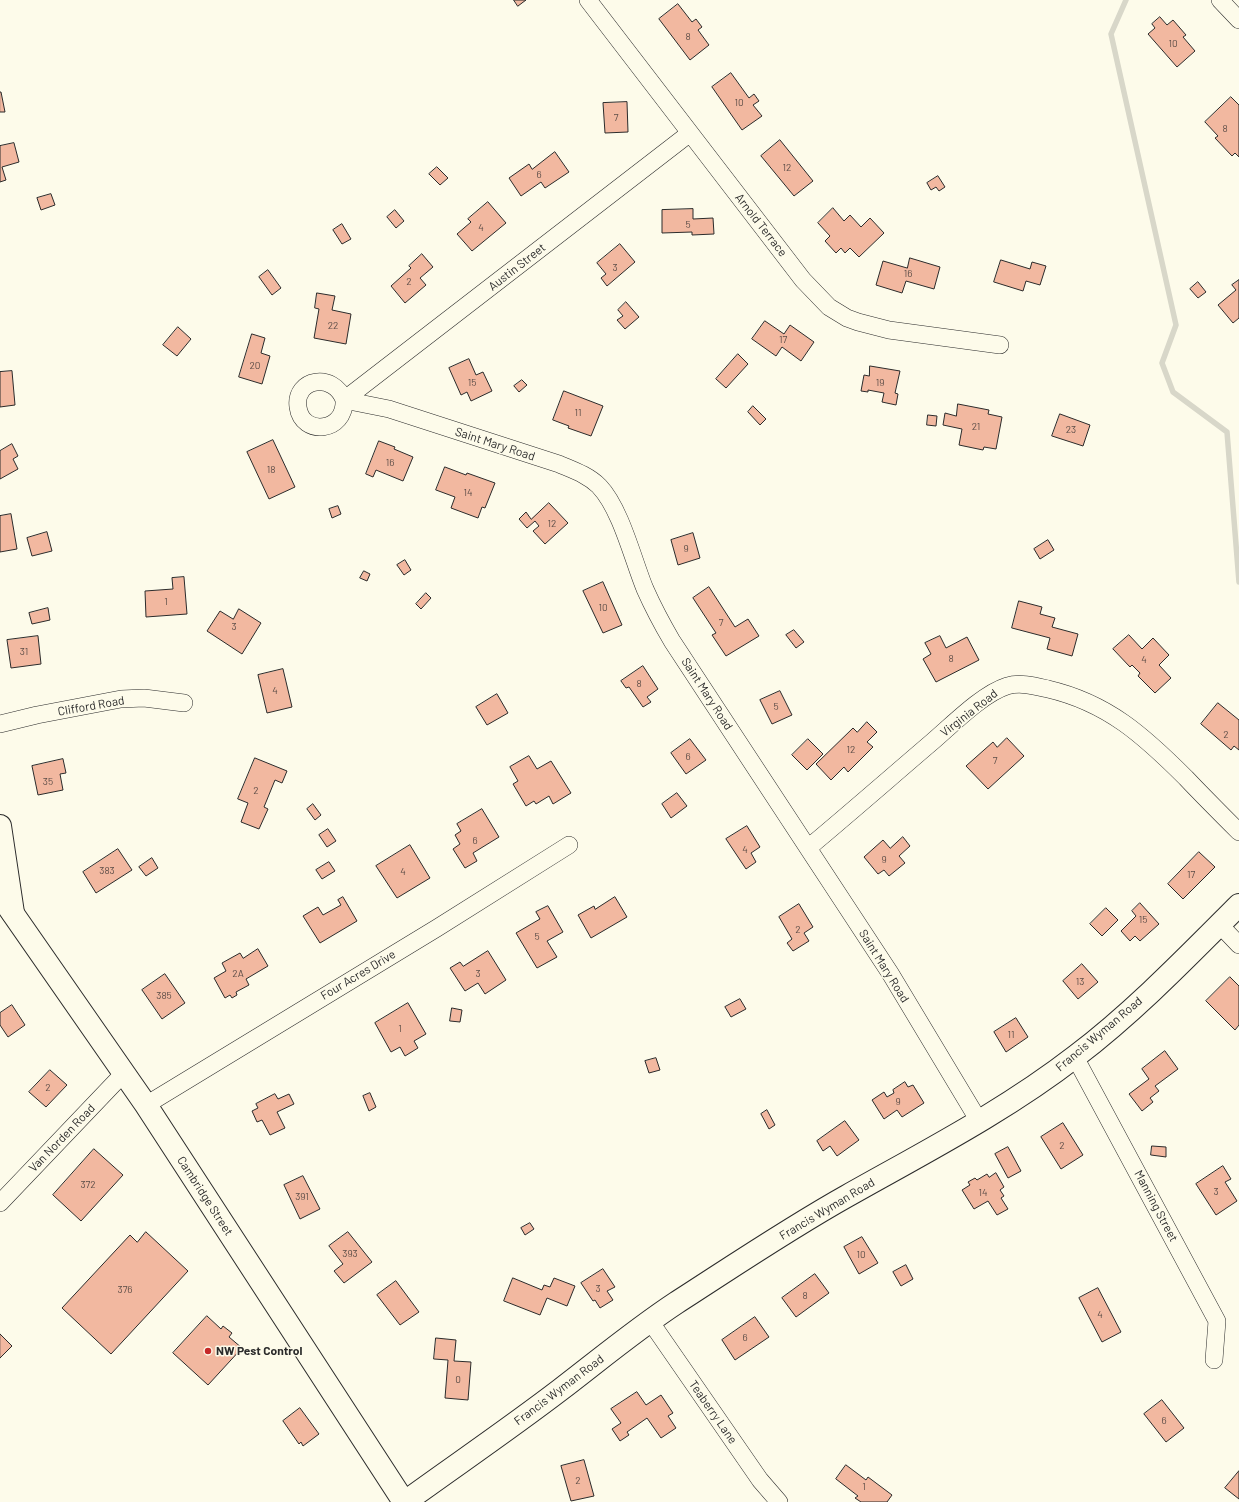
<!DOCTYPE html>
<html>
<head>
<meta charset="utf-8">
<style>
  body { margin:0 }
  canvas { display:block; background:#fdfbea }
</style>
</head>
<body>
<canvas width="1239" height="1502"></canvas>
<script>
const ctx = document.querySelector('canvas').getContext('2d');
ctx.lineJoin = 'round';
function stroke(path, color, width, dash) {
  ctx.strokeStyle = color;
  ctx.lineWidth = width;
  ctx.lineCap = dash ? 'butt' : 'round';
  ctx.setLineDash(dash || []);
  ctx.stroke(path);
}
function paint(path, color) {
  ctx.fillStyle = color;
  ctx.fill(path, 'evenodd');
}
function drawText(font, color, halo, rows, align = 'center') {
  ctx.font = font + ' Barlow,sans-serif';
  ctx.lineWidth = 3;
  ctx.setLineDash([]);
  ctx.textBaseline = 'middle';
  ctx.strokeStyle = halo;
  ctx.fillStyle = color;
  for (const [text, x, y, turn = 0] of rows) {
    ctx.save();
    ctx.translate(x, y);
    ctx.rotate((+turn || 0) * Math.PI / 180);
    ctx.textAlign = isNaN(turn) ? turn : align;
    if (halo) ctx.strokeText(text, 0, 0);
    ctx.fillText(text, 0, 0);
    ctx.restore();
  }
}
stroke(new Path2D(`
  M1126,0L1111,34L1176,325L1162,363L1173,392L1227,432L1239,582`), '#d8d7c9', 5.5);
const building = new Path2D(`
  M514,0H526L518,6Z
  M678,4L692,22L696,19L702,27L698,30L709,45L690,60L659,19Z
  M1160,17L1167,25L1173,20L1186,35L1183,37L1195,51L1177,67L1148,34L1155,28L1152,24Z
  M731,73L749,98L754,94L759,101L753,105L762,116L742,130L712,87Z
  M0,92H1L5,112H0Z
  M1231,97L1239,105V157L1235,153L1232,156L1215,138L1218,136L1205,122Z
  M627,102L628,132L605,133L603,103Z
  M780,140L813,181L794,196L761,156Z
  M14,143L19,162L2,167L6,180L0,182V146Z
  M555,152L569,172L545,188L541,182L521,196L509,178L529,164L532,169Z
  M437,167L448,178L440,185L429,174Z
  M938,176L945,187L939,191L936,187L931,190L927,183Z
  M51,194L55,205L41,210L37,198Z
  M488,202L506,223L472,251L457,234L471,222L468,219Z
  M833,208L844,221L850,215L861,227L870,218L884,233L859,257L850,248L845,253L841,248L836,253L825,241L830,236L818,223Z
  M693,209V219L713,218L714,234L692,235V232L662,233V210Z
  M395,210L404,221L396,228L387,217Z
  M342,224L351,239L342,244L333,230Z
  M620,244L635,262L607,286L601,278L606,274L597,263Z
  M422,254L433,267L420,278L426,285L405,303L391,286L411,268L409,266Z
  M910,258L940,267L934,289L906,281L902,293L876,285L883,261L907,268Z
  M1001,260L1030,269L1032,262L1046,266L1040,285L1026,281L1023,291L994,282Z
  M268,270L281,288L272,295L259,277Z
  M1239,280V318L1233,323L1218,305L1236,290L1232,285Z
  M1198,282L1206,292L1198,298L1190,289Z
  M317,293L335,296L332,310L351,314L346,344L314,338L319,309L315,308Z
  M626,302L639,317L625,329L617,320L623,316L618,310Z
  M765,321L784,334L790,325L814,342L801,361L782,347L776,356L752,339Z
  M178,327L191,339L177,356L163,345Z
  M252,334L265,338L261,353L270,356L262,384L239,377Z
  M738,354L748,364L726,388L716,379Z
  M469,359L476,375L483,372L492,391L471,401L467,392L461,395L449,368Z
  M870,366L900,371L895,393L898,394L896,405L882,402L884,393L868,390V392L861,391L864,375L869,376Z
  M12,371L15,405L0,407V372Z
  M522,380L527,385L519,392L514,386Z
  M564,391L603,406L591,436L568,428L569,426L553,420Z
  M958,404L989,410L988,414L1002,417L996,449L984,447L983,450L959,445L962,429L943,425L945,413L956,416Z
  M753,406L766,419L760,425L748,412Z
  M1060,414L1090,425L1083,446L1052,436Z
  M928,415L937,416L936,426L927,425Z
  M273,440L295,487L269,499L247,452Z
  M379,441L395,447L394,449L413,457L403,481L376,470L373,477L366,474Z
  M12,444L18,456L13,459L18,469L0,479V451Z
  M445,467L466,475L467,473L495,483L485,508L482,507L478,518L451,508L455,497L436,490Z
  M549,503L568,523L545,544L533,531L539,526L535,521L527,528L519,519L526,512L531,519Z
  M338,506L341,514L332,518L329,509Z
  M11,514L17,549L0,552V516Z
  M47,532L52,551L32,556L27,538Z
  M693,533L700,558L678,565L671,540Z
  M1048,540L1054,550L1040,559L1034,549Z
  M405,560L411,570L404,575L397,565Z
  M364,571L370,574L367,581L360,578Z
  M184,577L187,614L146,617L145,591L173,589L172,578Z
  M603,582L622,625L603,633L583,591Z
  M709,587L735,627L748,619L759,636L726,656L712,635L716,633L693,598Z
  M426,593L431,598L421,609L416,604Z
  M1019,601L1042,607L1040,614L1055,618L1052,627L1078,634L1072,656L1047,649L1050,638L1012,628Z
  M48,608L50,620L32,624L29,613Z
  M239,609L261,623L242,654L207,631L220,611L233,619Z
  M794,630L804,642L796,648L786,635Z
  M1129,635L1142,649L1153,638L1169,655L1159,665L1171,678L1155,693L1138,676L1140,673L1132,665L1130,667L1113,649Z
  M38,636L41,664L11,668L7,640Z
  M940,636L946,648L967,637L979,660L936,682L923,659L931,654L925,643Z
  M643,666L658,689L647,697L651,702L643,707L629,687L626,688L621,681Z
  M283,669L292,707L267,713L258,675Z
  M780,691L792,715L772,724L760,700Z
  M497,694L508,713L487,725L476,707Z
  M1218,703L1239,720V750L1234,746L1231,750L1201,724Z
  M867,722L877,732L867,742L873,747L848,772L844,767L831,780L816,764L853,728L857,732Z
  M1007,738L1024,756L988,789L966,766L993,742L997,747Z
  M690,739L706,760L686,774L671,753Z
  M808,739L823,754L807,770L792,755Z
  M529,756L537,769L551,761L571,793L553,804L549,796L536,804L534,801L526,806L513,784L518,781L510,767Z
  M255,758L287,771L282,783L275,780L264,807L268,809L259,829L241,822L248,803L238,799Z
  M63,759L66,773L60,774L63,790L38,795L32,766Z
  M677,793L687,806L671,818L662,804Z
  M313,804L321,815L315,820L307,809Z
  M482,809L499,837L473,853L477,861L465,868L453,849L460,844L455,835L461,831L457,824Z
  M747,826L760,847L751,853L756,862L746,869L726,839Z
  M328,829L336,841L327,847L319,835Z
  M903,837L910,846L899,856L905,863L889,876L884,870L878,874L864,857L883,840L890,848Z
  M410,845L430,878L397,898L376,866Z
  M118,849L132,870L96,893L83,872Z
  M1199,852L1215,867L1183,899L1168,884Z
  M152,858L158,868L146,876L139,867Z
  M329,862L335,871L322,879L316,870Z
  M343,897L357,921L320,943L303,916L318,907L323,915L341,905L338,900Z
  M615,897L627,917L591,938L578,915L594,906L595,909Z
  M1140,903L1159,924L1140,941L1135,936L1130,941L1121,931L1136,916L1132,911Z
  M799,904L813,927L804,933L809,941L793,951L787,943L792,939L779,917Z
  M548,906L563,932L547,941L557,957L537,968L516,933L540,919L536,912Z
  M1106,908L1118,920L1102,936L1090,924Z
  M258,949L268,966L246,979L249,985L236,992L237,995L232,998L230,995L225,998L214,978L226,971L222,963L240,953L243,958Z
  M488,951L506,980L485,994L478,983L465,991L450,968L460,962L463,966Z
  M1082,964L1098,982L1078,999L1063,981Z
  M165,974L185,1003L162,1019L142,990Z
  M1230,977L1239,986V1025L1235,1030L1206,1001Z
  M740,999L746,1009L731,1017L725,1007Z
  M408,1003L426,1034L414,1041L418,1048L405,1056L400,1047L391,1052L375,1023Z
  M12,1005L25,1025L8,1037L0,1025V1013Z
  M452,1008L462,1010L460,1022L450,1021Z
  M1016,1018L1028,1037L1006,1052L994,1032Z
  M1165,1051L1178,1069L1155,1086L1159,1091L1150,1098L1153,1102L1142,1111L1129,1094L1149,1079L1142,1069Z
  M656,1058L660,1070L649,1073L645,1061Z
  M50,1070L67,1085L46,1107L29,1092Z
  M905,1082L908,1087L913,1085L924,1103L902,1117L897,1110L884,1119L872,1100L884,1092L887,1097L894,1093L893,1090Z
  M370,1093L376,1107L369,1111L363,1096Z
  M275,1094L278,1099L289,1094L294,1104L277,1112L285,1128L270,1135L262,1120L257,1122L252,1111L258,1108L256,1104Z
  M767,1110L775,1125L769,1129L761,1114Z
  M845,1121L859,1140L837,1156L830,1146L823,1151L817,1141Z
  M1063,1123L1083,1155L1061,1169L1041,1137Z
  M1152,1146L1166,1147V1157L1151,1155Z
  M1008,1147L1021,1171L1008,1178L995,1154Z
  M94,1149L123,1175L81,1221L53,1195Z
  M1223,1166L1231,1179L1225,1182L1237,1201L1216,1215L1196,1184Z
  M996,1173L1004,1187L1000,1190L1004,1196L1001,1198L1008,1209L997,1215L988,1201L974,1209L962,1190L970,1185L968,1182L975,1178L977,1180L987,1174L989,1177Z
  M303,1176L320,1209L300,1219L284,1185Z
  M530,1223L534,1229L525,1235L521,1228Z
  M146,1232L188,1271L111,1354L62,1308L130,1235L137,1242Z
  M348,1232L372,1262L344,1283L334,1271L343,1264L329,1246Z
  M862,1237L878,1263L859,1274L844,1247Z
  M906,1265L913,1279L901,1286L893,1272Z
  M603,1269L615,1287L607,1291L613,1300L600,1308L595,1300L593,1301L581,1283Z
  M815,1274L829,1293L796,1317L782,1298Z
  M513,1278L542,1290L544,1285L550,1287L554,1278L575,1286L567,1306L547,1298L540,1315L504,1301Z
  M396,1281L419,1312L400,1325L377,1295Z
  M1098,1288L1121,1332L1102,1342L1079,1298Z
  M207,1316L221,1329L223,1326L232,1333L229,1337L242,1348L208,1385L173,1353Z
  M755,1317L769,1337L735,1360L722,1340Z
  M0,1334L12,1346L0,1358Z
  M436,1338L456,1340L454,1361L471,1362L468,1400L445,1398L448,1360L434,1359Z
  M637,1392L646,1405L661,1395L673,1413L668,1416L676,1428L661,1438L647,1418L627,1432L629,1435L620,1441L612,1429L621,1423L611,1409Z
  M1162,1400L1184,1428L1166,1442L1144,1414Z
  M300,1408L319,1434L303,1446L301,1442L299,1444L283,1421Z
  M584,1460L594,1496L571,1501L561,1466Z
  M846,1465L866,1480L868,1477L892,1495L887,1502H861L855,1498L858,1496L836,1479Z
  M1239,1471V1499L1225,1488Z`);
paint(building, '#f2b8a0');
stroke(building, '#2b2b2b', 1);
const street = new Path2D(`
  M588,0L803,280L829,307L847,318L858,322L889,330L1000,345
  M1220,0L1239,20
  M690,133L344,400C346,432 302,437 298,407C294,378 334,372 344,400L389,409L559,464C573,470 588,475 599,486C621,509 633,560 645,589C653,607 662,624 672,641L890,973L979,1121
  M0,724L37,715L121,699L144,698L184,703
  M808,848C850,813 891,777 932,742C952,725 982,694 1007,686C1020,682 1035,686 1048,689C1108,703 1144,736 1186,778C1203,796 1221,814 1239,832
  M1219,924L1239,945
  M1075,1057L1217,1321L1214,1360
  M146,1105L437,928L569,845
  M0,1203L124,1073
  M650,1321L760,1480L779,1502`);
const secondary = new Path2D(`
  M0,826L13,913
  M405,1502C456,1465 509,1429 560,1390C598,1361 635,1330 676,1303C732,1267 788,1229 847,1196C925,1152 1005,1111 1076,1056C1134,1012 1188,956 1239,905`);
const primary = new Path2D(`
  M0,895L146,1105L404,1502`);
stroke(street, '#2b2b2b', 18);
stroke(secondary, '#2b2b2b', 24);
stroke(primary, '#2b2b2b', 24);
stroke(street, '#fdfbea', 17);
stroke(secondary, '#fdfbea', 22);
stroke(primary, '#fdfbea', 22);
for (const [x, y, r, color] of [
  [208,1351,4,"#c62828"]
]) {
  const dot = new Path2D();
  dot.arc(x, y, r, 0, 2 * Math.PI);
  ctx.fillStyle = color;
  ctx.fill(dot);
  stroke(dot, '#fdfbea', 1.5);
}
drawText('10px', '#5d4e48', null, [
  ["8",688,37],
  ["10",1173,44],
  ["10",739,103],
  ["7",616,118],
  ["8",1225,129],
  ["12",787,168],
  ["6",539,175],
  ["5",688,225],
  ["4",481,228],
  ["3",615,268],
  ["16",908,274],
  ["2",409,282],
  ["22",333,326],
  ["17",783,340],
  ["20",255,366],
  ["15",472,383],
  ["19",880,383],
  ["11",578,413],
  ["21",976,427],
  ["23",1071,430],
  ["16",390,463],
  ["18",271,470],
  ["14",468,493],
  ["12",552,524],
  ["9",686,549],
  ["1",166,602],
  ["10",603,608],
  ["7",721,623],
  ["3",234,627],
  ["31",24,652],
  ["8",951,659],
  ["4",1144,660],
  ["8",639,684],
  ["4",275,691],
  ["5",776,707],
  ["2",1226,735],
  ["12",851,750],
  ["6",688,757],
  ["7",995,761],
  ["35",48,782],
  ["2",256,791],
  ["6",475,841],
  ["4",745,850],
  ["9",884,860],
  ["383",107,871],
  ["4",403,872],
  ["17",1191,875],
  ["15",1143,920],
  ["2",798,930],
  ["5",537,937],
  ["2A",238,974],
  ["3",478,974],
  ["13",1080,982],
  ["385",164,996],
  ["1",400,1029],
  ["11",1011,1035],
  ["2",48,1088],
  ["9",898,1102],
  ["2",1062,1146],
  ["372",88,1185],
  ["3",1216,1192],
  ["14",983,1193],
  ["391",302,1197],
  ["393",350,1254],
  ["10",861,1255],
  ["3",598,1289],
  ["376",125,1290],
  ["8",805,1296],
  ["4",1100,1315],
  ["6",745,1338],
  ["0",458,1380],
  ["6",1164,1421],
  ["2",578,1481],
  ["1",864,1487]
]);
drawText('12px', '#2b2b2b', '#fdfbea', [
  ["Arnold Terrace",761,225,52],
  ["Austin Street",517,267,-38],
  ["Saint Mary Road",495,444,18],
  ["Saint Mary Road",707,694,57],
  ["Clifford Road",91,706,-10],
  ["Virginia Road",969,713,-38],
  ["Saint Mary Road",884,966,58],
  ["Four Acres Drive",358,975,-31],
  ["Francis Wyman Road",1099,1034,-40],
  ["Van Norden Road",62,1138,-46],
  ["Cambridge Street",205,1196,57],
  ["Manning Street",1156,1206,62],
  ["Francis Wyman Road",827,1209,-31],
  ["Francis Wyman Road",559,1390,-37],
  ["Teaberry Lane",713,1412,55]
]);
drawText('bold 12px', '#2b2b2b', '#fdfbea', [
  ["NW Pest Control",216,1351]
], 'left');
</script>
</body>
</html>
